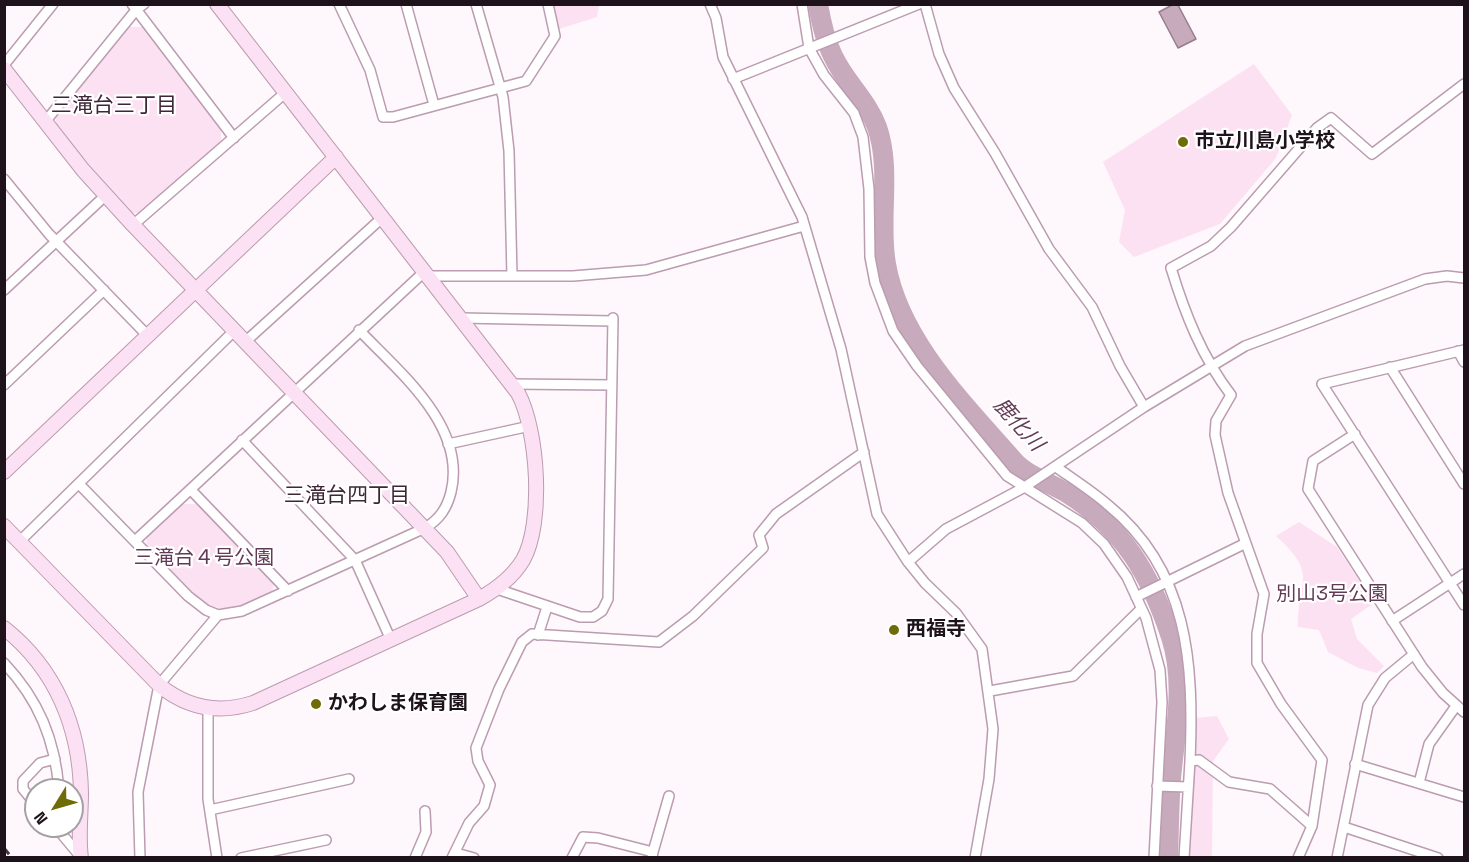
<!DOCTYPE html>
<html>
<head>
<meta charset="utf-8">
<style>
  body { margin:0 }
  #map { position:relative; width:1469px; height:862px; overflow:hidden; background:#fef7fb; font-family:"Space Grotesk",sans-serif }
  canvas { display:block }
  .frame { position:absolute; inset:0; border:6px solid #1e131a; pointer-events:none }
  .north { position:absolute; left:24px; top:778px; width:60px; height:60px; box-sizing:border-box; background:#fff; border:2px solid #a5a1a3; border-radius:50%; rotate:233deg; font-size:16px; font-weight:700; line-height:24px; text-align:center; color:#1e131a }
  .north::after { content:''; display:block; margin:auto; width:21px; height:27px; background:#6f6b07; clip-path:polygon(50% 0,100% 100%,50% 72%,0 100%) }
</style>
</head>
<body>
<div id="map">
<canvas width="1469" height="862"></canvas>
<div class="frame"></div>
<div class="north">N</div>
</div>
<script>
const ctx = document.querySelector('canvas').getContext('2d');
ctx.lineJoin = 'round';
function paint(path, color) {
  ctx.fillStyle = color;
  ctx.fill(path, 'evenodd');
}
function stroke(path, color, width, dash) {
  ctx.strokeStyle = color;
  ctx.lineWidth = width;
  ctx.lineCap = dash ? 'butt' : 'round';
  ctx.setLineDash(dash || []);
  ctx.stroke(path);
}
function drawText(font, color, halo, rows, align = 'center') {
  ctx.font = font + ' "Space Grotesk","Noto Sans JP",sans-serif';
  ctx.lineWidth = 4.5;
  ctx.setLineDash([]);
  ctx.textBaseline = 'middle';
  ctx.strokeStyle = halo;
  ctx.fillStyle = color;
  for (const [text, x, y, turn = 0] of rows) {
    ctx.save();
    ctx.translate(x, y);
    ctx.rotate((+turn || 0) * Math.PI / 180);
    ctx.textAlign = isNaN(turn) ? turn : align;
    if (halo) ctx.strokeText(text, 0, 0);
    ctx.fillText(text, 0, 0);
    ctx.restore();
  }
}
paint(new Path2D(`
  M553,5V4L599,5L597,17L559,29Z
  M129,27H143L221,128V144L140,213H131L56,126V116Z
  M1254,64L1292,115L1276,158L1220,224L1134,257L1119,242L1125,210L1103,162Z
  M182,504H198L274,584L272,592C259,598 247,606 233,608C197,615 168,567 146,545L147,538Z
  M1299,522L1337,547L1374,603L1351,619L1357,639L1384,666L1377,673L1358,668L1328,652L1319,630L1298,627C1297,580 1320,576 1276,536Z
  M1217,716L1229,739L1213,761L1212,857L1187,858L1195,718Z`), '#fce1f2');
const water = new Path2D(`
  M1174,4L1178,5L1196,39L1178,48L1159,12Z`);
paint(water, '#c7abbd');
stroke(water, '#947d8c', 1.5);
stroke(new Path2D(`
  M818,4C821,22 825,40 833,56C845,82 867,100 877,127C892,170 878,220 886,264C899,340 964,404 1013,460C1025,475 1051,483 1067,493C1124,529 1150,574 1171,637C1186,683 1175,732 1171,779C1169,805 1169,831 1168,858`), '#c7abbd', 20);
const street = new Path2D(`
  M132,4L234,138
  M339,4L370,70L383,117H393L526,81L555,36L548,4
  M406,4L434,105
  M476,4L503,97L509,151L512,276
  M710,4L716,18L723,57L802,217L841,349L877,514L908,562L925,583L956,613L982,649L993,729L989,779L975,858
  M802,4L809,48L824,75L854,113L863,137L869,189L870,257L875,283L893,331L917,366L1007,476L1082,523L1104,544L1127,577L1146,618L1160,670L1162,702L1154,858
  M925,4L939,54L954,88L995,153L1049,249L1092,307L1120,366L1144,407
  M4,65L53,4
  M733,79L919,4
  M45,122L136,10L144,4
  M4,179L49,234L148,336
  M133,225L285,93
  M428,276H573L646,270L804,226
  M4,290L106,195
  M461,318L612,321
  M245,342L383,217
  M1464,350L1322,384L1464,605
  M1458,351L1464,362
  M1390,367L1464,484
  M511,384L611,385
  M4,385L104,290
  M1355,434L1313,461L1308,489L1422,667L1443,693L1464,712
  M242,440L355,560L391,640
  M448,444L530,426
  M1056,467C1073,479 1092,491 1108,505C1189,571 1194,664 1190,761
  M79,484L188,596L206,610L218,615
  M191,490L288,591
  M136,540L424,272
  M20,541L234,331
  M908,562L946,529L1023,488L1144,407L1245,346L1425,279L1447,276L1464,278
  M497,589L580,617H593L602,611L608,599L613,318
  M1136,597L1244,544
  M1392,621L1464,574
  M538,635L547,607
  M4,663C39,700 55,740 59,790
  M990,691L1073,676L1141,609
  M208,709V799L217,858
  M1355,764L1464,797
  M1419,783L1429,744L1456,706
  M1157,786L1188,787
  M36,805L23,789V781L40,763L55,759
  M210,810L349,779
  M55,826L80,856
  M1344,827L1438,858
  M653,852L669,796
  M456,853L474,858
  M140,858L138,792L159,685L218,615L242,611L425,528C440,519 447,508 451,492C467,426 399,372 359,330
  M241,858L326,840
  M415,858L426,832L425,811
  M452,858L469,823L484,806L490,785L478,761L476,748L499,689L522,642L532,634L659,642L693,616L763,548L759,535L776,514L864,452
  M572,858L583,837L598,838L653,852L652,858
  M1184,858L1190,761L1199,760L1229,782L1270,789L1312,826
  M1298,858L1312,826L1322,760L1281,704L1257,663V634L1264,594L1228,493L1215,435L1216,421L1231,395C1202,357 1185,314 1171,268L1211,246L1231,227L1317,128L1331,118L1372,154L1464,84
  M1337,858L1368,705L1385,678L1414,654`);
const secondary = new Path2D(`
  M4,69L83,170L133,225L447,552L479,599
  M4,472L336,157
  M4,526L159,685C187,708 219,714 253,703L479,599C497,589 512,578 523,560C544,523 538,430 518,393L217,4
  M4,628C56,669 80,728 81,793C81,815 78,836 81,858`);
stroke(street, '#bb9cb0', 12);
stroke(secondary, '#bb9cb0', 16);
stroke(street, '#fff', 9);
stroke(secondary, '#fce0f3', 14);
stroke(new Path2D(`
  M4,848L12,858`), '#43383f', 3, [8, 8]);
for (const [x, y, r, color] of [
  [1183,142,6,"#6f6b07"],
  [894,630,6,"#6f6b07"],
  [316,704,6,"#6f6b07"]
]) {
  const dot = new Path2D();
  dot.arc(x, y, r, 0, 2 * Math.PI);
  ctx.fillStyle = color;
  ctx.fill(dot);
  stroke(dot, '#fff', 2);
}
drawText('bold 20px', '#1e131a', '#fff', [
  ["市立川島小学校",1195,142],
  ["西福寺",906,630],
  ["かわしま保育園",328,704]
], 'left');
drawText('20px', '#633a56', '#fff', [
  ["三滝台４号公園",204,559],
  ["別山3号公園",1332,595]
]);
drawText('21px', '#3f2637', '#fff', [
  ["三滝台三丁目",114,106],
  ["三滝台四丁目",347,496]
]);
drawText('italic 21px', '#643b57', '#fff', [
  ["鹿化川",1018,425,48]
]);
</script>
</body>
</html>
